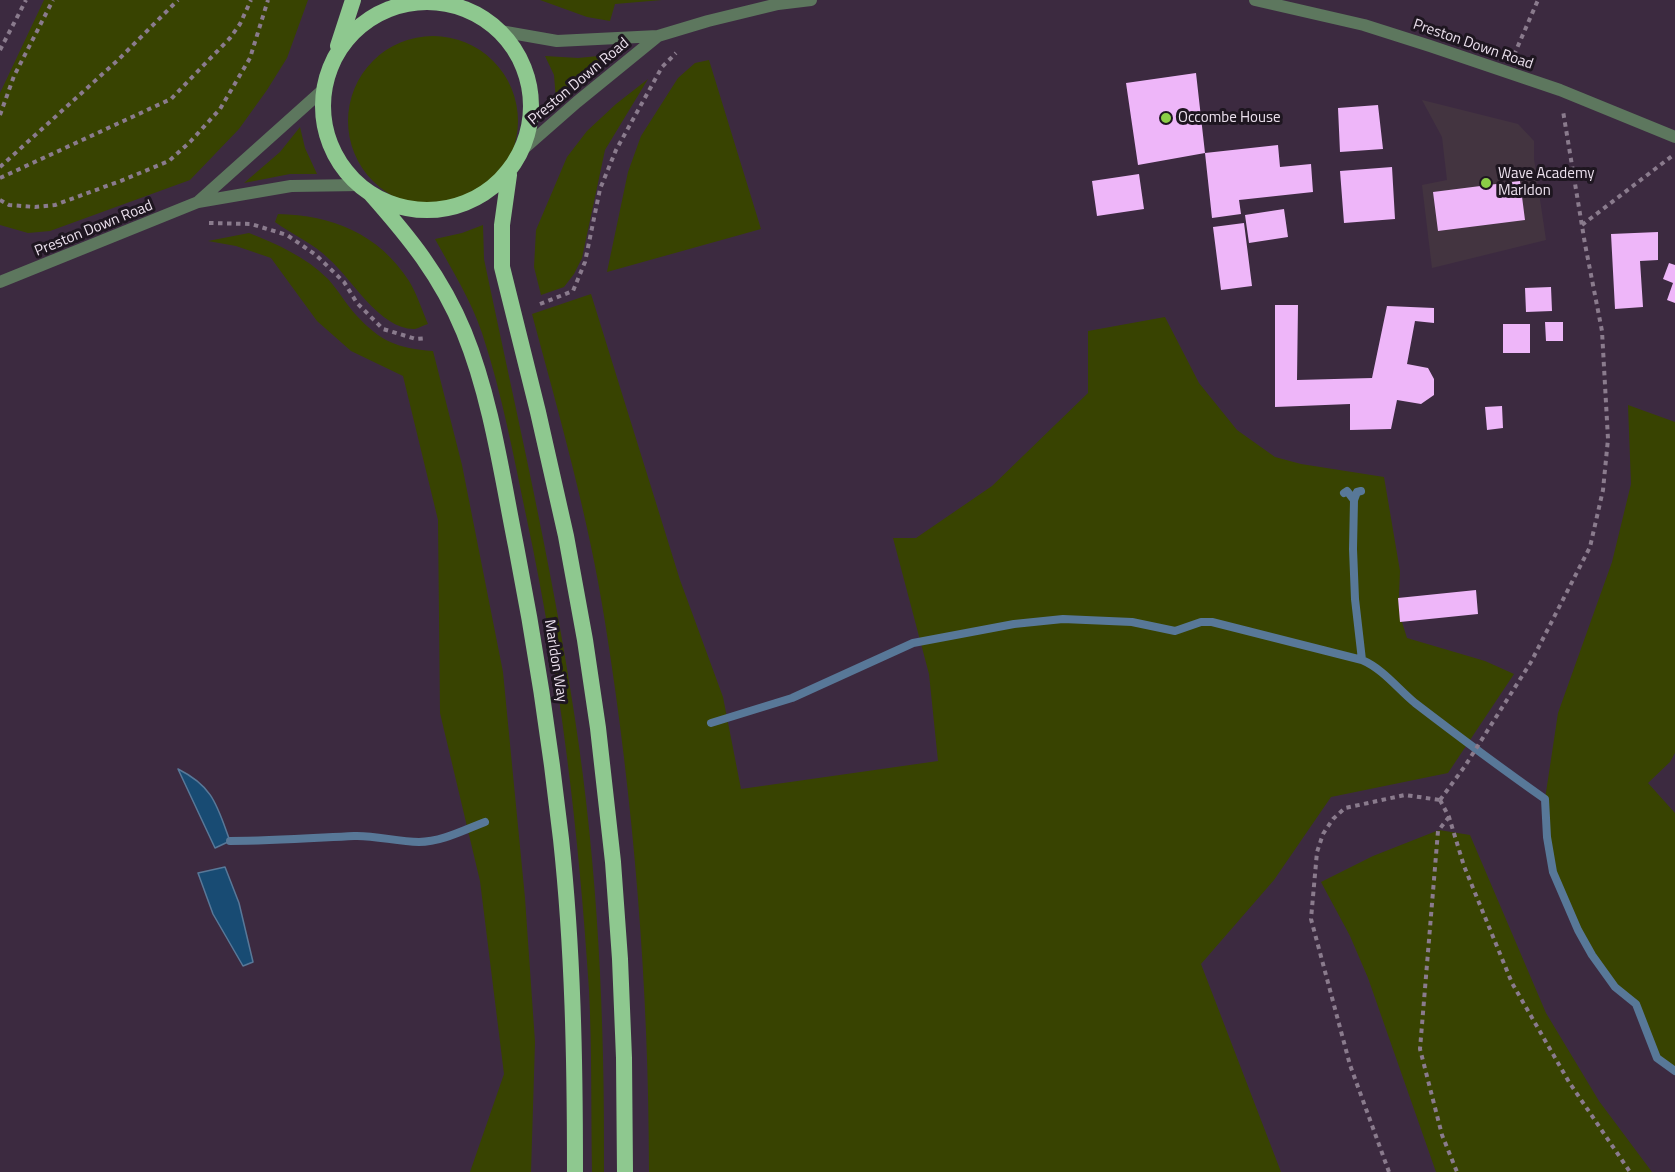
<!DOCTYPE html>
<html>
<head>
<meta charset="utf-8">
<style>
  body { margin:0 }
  canvas { display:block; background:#3c2a40 }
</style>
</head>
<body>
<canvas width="1675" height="1172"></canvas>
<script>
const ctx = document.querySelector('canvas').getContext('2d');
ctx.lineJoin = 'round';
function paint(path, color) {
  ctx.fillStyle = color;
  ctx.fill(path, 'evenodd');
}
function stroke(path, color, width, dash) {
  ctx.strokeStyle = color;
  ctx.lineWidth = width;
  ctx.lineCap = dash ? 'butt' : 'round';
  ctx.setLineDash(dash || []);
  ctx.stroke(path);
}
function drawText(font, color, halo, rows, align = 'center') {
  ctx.font = font + ' "Titillium Web",sans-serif';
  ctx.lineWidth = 6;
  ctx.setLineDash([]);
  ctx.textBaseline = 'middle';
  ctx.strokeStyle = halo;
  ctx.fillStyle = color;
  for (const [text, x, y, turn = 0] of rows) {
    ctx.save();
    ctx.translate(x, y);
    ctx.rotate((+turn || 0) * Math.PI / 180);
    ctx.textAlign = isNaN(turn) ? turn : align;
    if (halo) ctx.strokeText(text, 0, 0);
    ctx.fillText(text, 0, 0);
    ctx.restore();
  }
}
paint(new Path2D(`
  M1422,100L1518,124L1534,141V159L1546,240L1432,268L1422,185L1447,180L1442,137Z`), '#433440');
paint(new Path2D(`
  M44,0H308L287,58L267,90L239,129L190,180L50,231L28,233L0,225V93Z
  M540,0H662L615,4L610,21L587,17Z
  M348 121a85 85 0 1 1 170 0a85 85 0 1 1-170 0Z
  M619,54L580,76L556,100L554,75L545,56L578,58Z
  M709,60L761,229L607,272L628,172L641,136L678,78L695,63Z
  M648,79L605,150L582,258L574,274L564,287L541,295L534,267L536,230L567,157L587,131L616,104Z
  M300,127L305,148L317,174H290L244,183L280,152Z
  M278,214C332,215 379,234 409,281C417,294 422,310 428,324C424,325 419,328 415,329C380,330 352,279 329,259C313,243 293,235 275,222Z
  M483,225L484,259C516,412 552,564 575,719C598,868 605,1021 604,1172H592C591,1111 592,1050 589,990C579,832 560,675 527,520C514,458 502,393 482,333C471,300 452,270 435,239L462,233Z
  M249,233C277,244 306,257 328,279C338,290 346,304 356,315C381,342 397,348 433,351L462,465L503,672L525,898L535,1042L531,1172H470L504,1074L480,881L440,713L438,520L403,376L351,351L317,321L271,258L236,246L208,241Z
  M591,294L680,580L723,697L741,789L938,761L929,674L893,538H916L992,486L1088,393V331L1165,317L1199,383L1237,430L1275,457L1301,464L1384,477L1400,571L1399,595L1401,619L1407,638L1485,661L1514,674L1448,773L1331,797L1274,880L1201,964L1281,1172H649C649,989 634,803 605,622C589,518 559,415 532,314Z
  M1628,405L1675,422V753L1670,762L1648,783L1675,813V1071L1657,1058L1636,1004L1615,987L1592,955L1578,930L1553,872L1547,837L1545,799L1558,713L1612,562L1631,484Z
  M1439,830L1470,835L1546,1013L1599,1101L1652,1172H1436L1368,978L1350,936L1321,882L1373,856Z`), '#384301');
const water = new Path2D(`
  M178,769C214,787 217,806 230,841L215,848Z
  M225,867L239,903L253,962L243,966L213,914L198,873Z`);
paint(water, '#184b73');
stroke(water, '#587898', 1.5);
stroke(new Path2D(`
  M1361,491L1357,492L1354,500L1353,549L1355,599L1362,660
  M1344,493L1347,491L1354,500
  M711,723L792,698L913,643L1014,624L1063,619L1132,622L1175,631L1201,622H1212L1362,660C1383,669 1397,688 1415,703C1458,736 1501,768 1545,799L1547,837L1553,872L1578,930L1592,955L1615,987L1636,1004L1657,1058L1675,1071
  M230,841C272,841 313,838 354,836C375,835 397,842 419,842C441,842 464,830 485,822`), '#587898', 8);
paint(new Path2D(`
  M1196,73L1205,153L1138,165L1126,83Z
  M1378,105L1383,149L1340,152L1338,108Z
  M1278,145L1280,167L1311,164L1313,192L1239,200L1241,214L1212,218L1205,153Z
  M1392,167L1395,219L1344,223L1340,171Z
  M1139,174L1144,209L1097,216L1092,181Z
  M1520,181L1525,220L1438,231L1433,192Z
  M1284,209L1288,237L1249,243L1245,215Z
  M1244,223L1252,286L1221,290L1213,227Z
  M1658,232V260L1640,261L1643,307L1615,309L1611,234Z
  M1669,263L1675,265V303L1667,300L1673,283L1663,279Z
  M1551,287L1552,311L1526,312L1525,288Z
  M1275,305H1298L1297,380L1372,378L1387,306L1434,308V323L1415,321L1407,364L1428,368L1434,379V395L1421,404L1397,400L1391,429L1350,430V404L1275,407Z
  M1545,322H1563V341H1546Z
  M1503,324H1530V353H1503Z
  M1502,406L1503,428L1487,430L1485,407Z
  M1476,590L1478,614L1400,622L1398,598Z`), '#eeb6f9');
stroke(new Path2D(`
  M0,50L26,0
  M1514,55L1538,0
  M0,115L14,76L53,0
  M0,167L118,60L178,0
  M0,178L171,99L230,38L240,24L251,0
  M0,200L9,205L35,207L55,205L123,180L169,161L190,142L220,109L250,58L268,0
  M209,223L251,224L287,235L316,255L344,282L357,303L383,329L416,339L427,338
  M1582,225L1672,156
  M540,304L573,291L585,262L600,189L616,150L662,67L676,53
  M1440,800L1465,766L1531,662L1590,547L1603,490L1608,439L1602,331L1585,244L1563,111
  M1440,800L1449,817L1464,866L1512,983L1569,1082L1630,1172
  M1449,817L1438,831L1420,1049L1442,1135L1457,1172
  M1389,1172L1350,1065L1311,919L1317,852L1323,834L1333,819L1345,808L1405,795L1440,800`), '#8a7b8d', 4, [4.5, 4.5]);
stroke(new Path2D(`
  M1255,0L1364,25L1430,46L1560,90L1675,137
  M500,31L557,41L658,36L708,21L778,4L811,0
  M520,152L577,102L658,36
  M199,201L324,89
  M0,282L198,202L291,186L360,185`), '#5d775e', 12);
stroke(new Path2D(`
  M323 106a104 104 0 1 1 208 0a104 104 0 1 1-208 0Z
  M338,46L353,0
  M509,175L502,225V267L538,412L566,536L585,640L598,728L613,862L620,959L624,1058L625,1172
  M370,193C409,237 441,276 464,332C491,398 502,476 516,546C535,643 550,741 561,839C573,950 575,1061 575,1172`), '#8ec88f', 16);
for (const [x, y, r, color] of [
  [1166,118,6,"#8bce46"],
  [1486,183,6,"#8bce46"]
]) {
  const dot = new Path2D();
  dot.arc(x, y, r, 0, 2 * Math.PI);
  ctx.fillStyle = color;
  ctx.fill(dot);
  stroke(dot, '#1e1620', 2);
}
drawText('15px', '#ece1ee', '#1e1620', [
  ["Preston Down Road",1473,45,19],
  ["Preston Down Road",579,82,-40],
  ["Preston Down Road",94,229,-22],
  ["Marldon Way",555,661,81]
]);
drawText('15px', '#ece1ee', '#1e1620', [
  ["Occombe House",1178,118],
  ["Wave Academy",1498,174],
  ["Marldon",1498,191]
], 'left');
</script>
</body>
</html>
